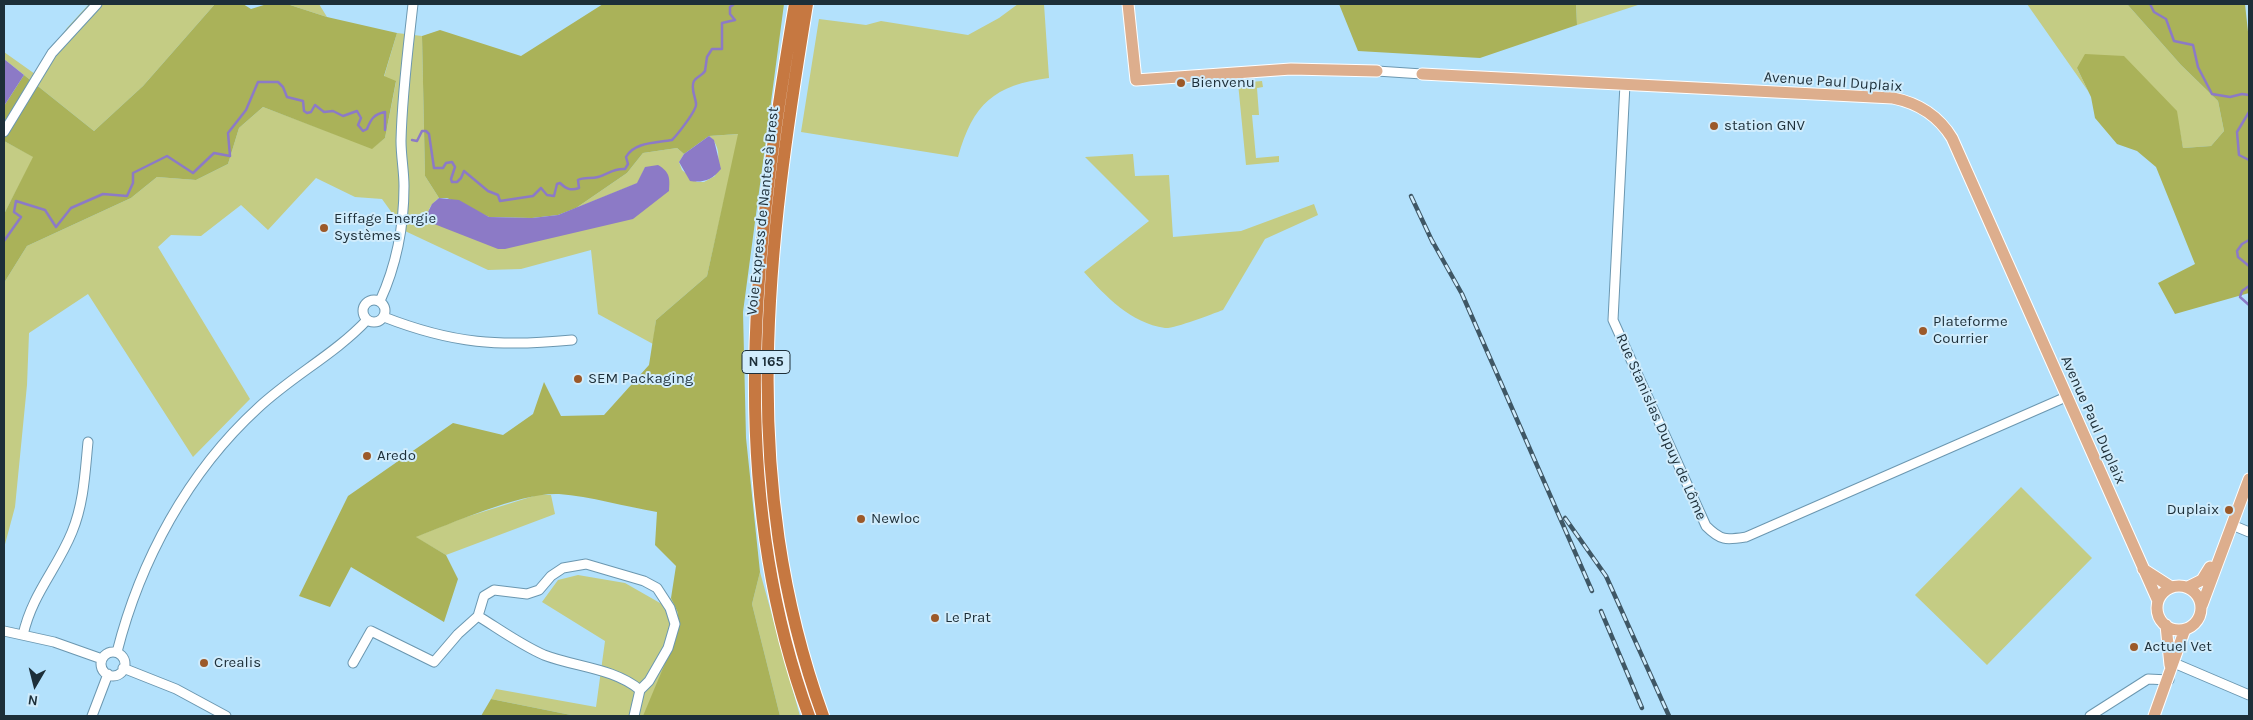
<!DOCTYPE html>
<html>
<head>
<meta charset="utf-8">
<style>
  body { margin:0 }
  #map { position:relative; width:2253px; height:720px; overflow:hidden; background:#b3e1fc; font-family:Karla,sans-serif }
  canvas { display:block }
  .frame { position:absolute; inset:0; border:5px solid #1d2f39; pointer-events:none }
  .north { position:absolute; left:10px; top:660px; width:50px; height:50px; -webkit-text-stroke:4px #d0ecfc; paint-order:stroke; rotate:188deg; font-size:14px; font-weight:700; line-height:20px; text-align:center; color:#1d2f39 }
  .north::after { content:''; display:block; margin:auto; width:18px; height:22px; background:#1d2f39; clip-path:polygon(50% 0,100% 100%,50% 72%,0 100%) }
</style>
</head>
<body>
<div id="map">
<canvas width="2253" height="720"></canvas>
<div class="frame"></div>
<div class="north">N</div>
</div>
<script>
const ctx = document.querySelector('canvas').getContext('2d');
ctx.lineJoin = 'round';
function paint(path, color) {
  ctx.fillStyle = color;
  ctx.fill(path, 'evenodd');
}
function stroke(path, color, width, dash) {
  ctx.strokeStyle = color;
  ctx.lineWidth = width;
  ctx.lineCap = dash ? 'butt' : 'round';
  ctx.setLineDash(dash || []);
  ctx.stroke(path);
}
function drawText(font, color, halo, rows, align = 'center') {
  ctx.font = font + ' Karla,sans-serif';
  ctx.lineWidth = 4;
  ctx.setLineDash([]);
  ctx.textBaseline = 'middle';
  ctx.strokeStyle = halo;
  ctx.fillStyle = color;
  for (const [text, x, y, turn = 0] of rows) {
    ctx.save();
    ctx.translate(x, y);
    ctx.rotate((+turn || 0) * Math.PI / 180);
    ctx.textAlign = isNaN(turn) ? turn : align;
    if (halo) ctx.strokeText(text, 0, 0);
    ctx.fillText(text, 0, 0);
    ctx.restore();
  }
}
paint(new Path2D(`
  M89,4H215L143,86L94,131L4,59V52L35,74L67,28Z
  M287,4H319L327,17Z
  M1018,4H1044L1049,78C994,85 973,104 958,157L801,132L819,19L866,25L881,21L968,35L999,18Z
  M1576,4H1641L1577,25Z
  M2027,4H2127L2181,65L2218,101L2224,131L2211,146L2183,148L2176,111L2077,68L2088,91Z
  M397,33L422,36L425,176L439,198C430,205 426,211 429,222L633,219L645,167L638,183L576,208L627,173L643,153L677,148L684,154L679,162L682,170L697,182H704L715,176C719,162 722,147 709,136L739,134L707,276L656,320L653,344L598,314L591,250L521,269L488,270L405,231L382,199L355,197L316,178L268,230L241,205L201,236L171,235L158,247L250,399L193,457L88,294L29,333L27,385L15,507L4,548V283L27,246L131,198L157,177L196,180L228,164L239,128L263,107L372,148L385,138L396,82L384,77Z
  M1262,81L1263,87L1257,88L1259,115H1252L1256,158L1279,156V162L1246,165L1238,83Z
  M4,141L34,157L4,214Z
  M1133,154L1135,176L1169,175L1173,237L1241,231L1314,204L1318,215L1265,239L1223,310C1212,314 1174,329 1165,328C1131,323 1105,296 1084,272L1149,221L1085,157Z
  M2021,487L2092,558L1987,665L1915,595Z
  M537,495H551L555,514L446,555L415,537L463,518Z
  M760,572L800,716H780L752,604Z
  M578,575L625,583L660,603L671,598L678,613L676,637L644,716H576L491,699L496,689L596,707L605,641L542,602L558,580Z`), '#c4cc84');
paint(new Path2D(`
  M215,4H243L251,9L267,4H287L327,17L397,33L384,76L396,81L385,138L372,149L263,107L239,128L228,164L196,180L157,177L131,198L27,246L4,283V214L33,157L4,141V106L24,75L94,131L143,86Z
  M603,4H784L743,312L746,438L760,572L752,604L780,716H643L676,637L678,613L671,598L676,566L655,545L657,512C626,507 590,496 559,494C522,492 452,523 416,537L446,555L458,579L444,622L351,567L330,607L299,596L348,496L453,423L503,435L533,414L544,382L561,416L604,415L649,365L656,320L707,276L738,134L709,136L684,154L677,148L643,153L627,173L576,208L558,215L532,218L489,217L447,198H439L425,176L422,36L440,30L521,56Z
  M1339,4H1576L1577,25L1480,58L1358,51Z
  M2127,4H2245L2249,41V293L2175,314L2158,283L2195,264L2156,167L2137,151L2117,144L2095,118L2091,97L2077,68L2085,54L2124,56L2177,111L2183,148L2211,146L2224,131L2218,101L2181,65Z
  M491,699L576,716H481Z`), '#aab259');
paint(new Path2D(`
  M4,59L24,75L4,106Z
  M709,136L714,140L721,169C712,180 703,183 690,181L679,162L684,154Z
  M658,165C670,172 670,178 669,191L633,219L505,249H498L429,222L427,214L432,204L439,198L459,200L489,217L532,218L558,215L637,183L645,167Z`), '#8c7ac6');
stroke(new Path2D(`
  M2150,4L2154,12L2166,19L2174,41L2193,45L2198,67L2212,94L2230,97L2242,94L2249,95
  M2249,112L2237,132L2239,155L2249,160
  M412,140L417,141L422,131H426L429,134L434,168H443L446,163L452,162L455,167L451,179L452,182H457L461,178L464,171L488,191L498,195L500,201L533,196L541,188L547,195L554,196L557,184L560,183C566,189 571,191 579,188L578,180C584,177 591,179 598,177C608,174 614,168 625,169L628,164L626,157C634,142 656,143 672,140C677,135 697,110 696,104C696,98 690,88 694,81C697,76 702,76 705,71L707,57L712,49H722V23L735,20L730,14V7L734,4
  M2249,240L2242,244L2237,251L2238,257L2249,266
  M4,241L21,217L14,212L16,201L45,210L56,227L71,208L103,194L127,196L133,183V173L167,156L193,173L214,153L230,156L228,133L246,110L258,82H278L283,87L287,97L303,101L304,111L307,113L311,112L315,105L324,112L333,111L343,116L357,111L361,118L358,125L363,131L367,129C371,119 374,114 385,112V130
  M2249,286L2242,291L2240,297L2249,305`), '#8c7ac6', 2.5);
const minor = new Path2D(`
  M1377,71L1422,74
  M1625,84L1613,320L1706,526C1721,541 1726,540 1746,537L2066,397
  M4,132L52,53L97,4
  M363 311a11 11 0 1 1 22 0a11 11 0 1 1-22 0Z
  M380,301C396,266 404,225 404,186C404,171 401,156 401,141C402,95 408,49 413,4
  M384,317C453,344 500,347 572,340
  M2232,525L2249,532
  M478,616C499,629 521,645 544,655C575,667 614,668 640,690L634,716
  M4,631L54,642L102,659
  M23,635C32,594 57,569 72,532C84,503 85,472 88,442
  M117,652C140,561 188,472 258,408C292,376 335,354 367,320
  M101 664a12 12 0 1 1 24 0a12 12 0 1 1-24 0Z
  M353,663L371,631L434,662L458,634L478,616L484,596L494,590L527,594L539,590L551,576L563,568L586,564L644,581L657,588L670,608L675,624L668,648L649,681L640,690
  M2174,663L2249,695
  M123,668L176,689L226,716
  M92,716L108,674
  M2090,716L2148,679L2169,680`);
const major = new Path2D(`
  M1128,4L1136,80L1291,69L1377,71
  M1422,74L1893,98C1918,103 1938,115 1952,138L2158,601
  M2143,569L2171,587
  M2157 608a22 22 0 1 1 44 0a22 22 0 1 1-44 0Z
  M2188,587L2202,580L2210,567
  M2202,605L2249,479
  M2166,625L2170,665
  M2154,716L2185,629`);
const highway = new Path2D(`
  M795,4C755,241 724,485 809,716
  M807,4C767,247 737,478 823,716`);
stroke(minor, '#6b97b0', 11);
stroke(major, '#fff', 13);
stroke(highway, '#fff', 14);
stroke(minor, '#fff', 9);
stroke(major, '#ddae8d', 11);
stroke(highway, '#c67841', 12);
const rail = new Path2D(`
  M1411,196L1433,243
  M1430,237L1462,294L1592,591
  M1565,518L1606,576L1669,716
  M1601,611L1642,708`);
stroke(rail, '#3f5765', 4.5);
stroke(rail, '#d0ecfc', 2.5, [8]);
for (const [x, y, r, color] of [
  [1181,83,5,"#9c5929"],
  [1714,126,5,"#9c5929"],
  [324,228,5,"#9c5929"],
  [1923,331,5,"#9c5929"],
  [578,379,5,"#9c5929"],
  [367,456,5,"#9c5929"],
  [2229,510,5,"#9c5929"],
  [861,519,5,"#9c5929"],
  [935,618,5,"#9c5929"],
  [2134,647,5,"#9c5929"],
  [204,663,5,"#9c5929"]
]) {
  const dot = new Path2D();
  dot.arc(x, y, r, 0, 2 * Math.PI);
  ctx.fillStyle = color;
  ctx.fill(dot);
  stroke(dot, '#d0ecfc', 2);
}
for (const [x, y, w] of [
  [766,362,48]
]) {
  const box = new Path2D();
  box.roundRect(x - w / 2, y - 11.5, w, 23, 4);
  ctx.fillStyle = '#d0ecfc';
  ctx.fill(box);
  stroke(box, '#1d2f39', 1);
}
drawText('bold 14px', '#1d2f39', null, [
  ["N 165",766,362]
]);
drawText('15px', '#1d2f39', '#d0ecfc', [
  ["Avenue Paul Duplaix",1833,82,4],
  ["Voie Express de Nantes à Brest",763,211,-84],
  ["Avenue Paul Duplaix",2093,420,66],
  ["Rue Stanislas Dupuy de Lôme",1661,427,66]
]);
drawText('15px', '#1d2f39', '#d0ecfc', [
  ["Bienvenu",1191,83],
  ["station GNV",1724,126],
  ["Eiffage Energie",334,219],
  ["Systèmes",334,236],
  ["Plateforme",1933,322],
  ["Courrier",1933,339],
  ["SEM Packaging",588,379],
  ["Aredo",377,456],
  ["Duplaix",2219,510,"right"],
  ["Newloc",871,519],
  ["Le Prat",945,618],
  ["Actuel Vet",2144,647],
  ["Crealis",214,663]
], 'left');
</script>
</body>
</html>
